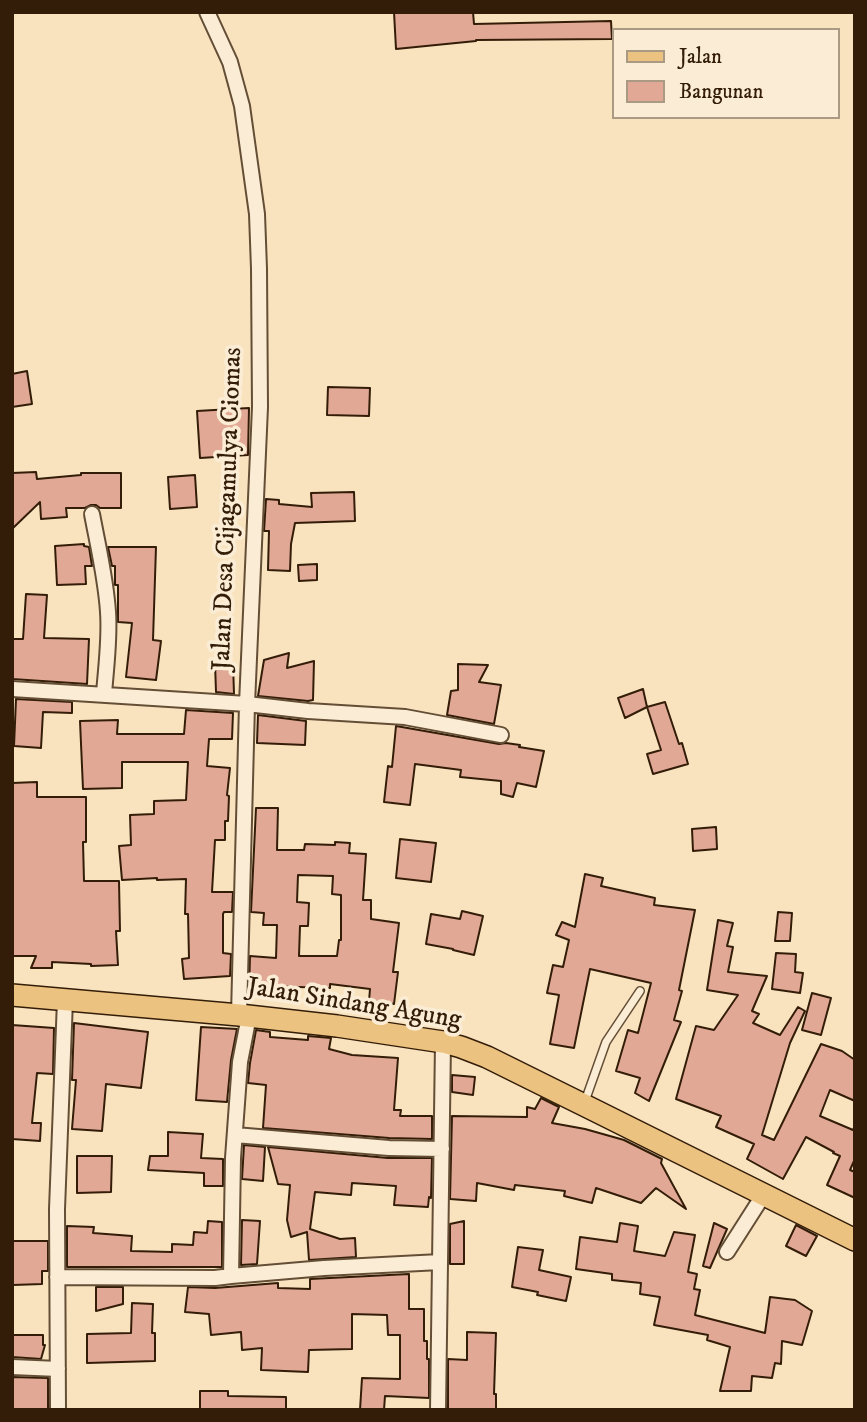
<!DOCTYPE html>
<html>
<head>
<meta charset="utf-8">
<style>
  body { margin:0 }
  #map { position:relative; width:867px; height:1422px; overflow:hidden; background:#f9e3bf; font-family:"IM FELL DW Pica",serif }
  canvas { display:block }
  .frame { position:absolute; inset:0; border:14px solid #331d08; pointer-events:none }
  .legend { position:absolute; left:612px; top:28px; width:228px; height:91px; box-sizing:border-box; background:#fbedd5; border:2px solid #ab9a83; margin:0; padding:9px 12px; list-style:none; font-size:21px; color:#331d08 }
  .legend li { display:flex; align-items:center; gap:14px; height:35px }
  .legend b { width:35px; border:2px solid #ab9a83 }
</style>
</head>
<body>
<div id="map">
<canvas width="867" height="1422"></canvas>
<div class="frame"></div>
<ul class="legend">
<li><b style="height:9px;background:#ecc280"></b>Jalan</li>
<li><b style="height:19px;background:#e1a995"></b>Bangunan</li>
</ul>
</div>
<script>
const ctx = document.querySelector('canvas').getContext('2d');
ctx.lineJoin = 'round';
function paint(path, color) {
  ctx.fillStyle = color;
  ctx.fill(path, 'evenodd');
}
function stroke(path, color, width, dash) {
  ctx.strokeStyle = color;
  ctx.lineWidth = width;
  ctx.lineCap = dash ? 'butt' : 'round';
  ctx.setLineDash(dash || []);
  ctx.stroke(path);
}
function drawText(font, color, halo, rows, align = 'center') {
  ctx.font = font + ' "IM FELL DW Pica",serif';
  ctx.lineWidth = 7;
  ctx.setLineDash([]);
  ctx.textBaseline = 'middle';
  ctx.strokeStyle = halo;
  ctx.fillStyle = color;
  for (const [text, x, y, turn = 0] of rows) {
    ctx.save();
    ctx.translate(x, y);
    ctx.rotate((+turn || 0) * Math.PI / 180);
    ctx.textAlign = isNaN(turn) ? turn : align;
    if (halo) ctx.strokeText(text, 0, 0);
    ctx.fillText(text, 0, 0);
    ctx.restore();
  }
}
const building = new Path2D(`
  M394,12H473L474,24L611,21L612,39L476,40V41L396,49Z
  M27,371L32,404L12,407V374Z
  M328,387L370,388L369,416L327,415Z
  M249,408L248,455L200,458L197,411Z
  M36,472L37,479L81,475V473H121V508H100L96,505H91L85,508H66L67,517L41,519L40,502L12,529V473Z
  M195,475L197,507L170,509L168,477Z
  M354,492L355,521L295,523L291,544L290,571L268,570L269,531H264L266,499L279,500V504L312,507L311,493Z
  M84,544V546L89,547L92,566H85L86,584L57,585L55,546Z
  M108,547H156L153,640L161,641L156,680L126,677L132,623L118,622V585H115V566H112Z
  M317,564V580L299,581L298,565Z
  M26,594L47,595L44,638L89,639L87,684L12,679V639H23Z
  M289,653L287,668L314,661L313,700L308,701L258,696L264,660Z
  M215,663H233L234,694L216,692Z
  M458,664L488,665L479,682L501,685L494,724L447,715L451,691L458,690Z
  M643,689L647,707L625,718L618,698Z
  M16,699L72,702V713L43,712L41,748L14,746Z
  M665,702L679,744L682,743L688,764L653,774L647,754L661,750L647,707Z
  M186,710L233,713L232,739H209L207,766L230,768L227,795L229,796L228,821H225V840H215L212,892H233L232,912H224L223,914V953L231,954L230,976L184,979L182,959L189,958L188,914H185L186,879L157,880V878L122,880L119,846L131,845L130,815L154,814V801L186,800L188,762H122V788L83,789L80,721L118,720L117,734H184Z
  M258,715L306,721L305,745L257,743Z
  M396,726L499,744L506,743L520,745L519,747L544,751L536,787L517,783L513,797L501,794V781L460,777L461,770L415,764L410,805L384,802L388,766L392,767Z
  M37,782V797H86V842H83L84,881H119L120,931H116L118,965L91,966V964L52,962V968H31L36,956H12V783Z
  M256,808H278L277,850H304L305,844L335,845V842L350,843L349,853L366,854L363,900H371V919L399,923L393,972H398L394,1004L369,1001L370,989L330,984V988L266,986L265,992L249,991L250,956L276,958L277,925H263L264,913L251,912ZM298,875L333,876L332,894L341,895V940H339L337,956H299L300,926H308L309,903L297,902Z
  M716,827L717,849L693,851L692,829Z
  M400,839L436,843L431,882L396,878Z
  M585,874L603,878L601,886L655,898L654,905L695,910L679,990L682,991L674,1020L681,1022L649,1101L635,1093L640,1078L616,1071L628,1030L638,1033L651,983L590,969L574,1048L550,1044L559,995L547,993L553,965L563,967L569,940L556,935L562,922L575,927Z
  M462,911L483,916L474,955L453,950V949L426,944L431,914L460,919Z
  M778,912L792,913L790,941H775Z
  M718,920L733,923L727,946L733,947L728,972L767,976L752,1011L759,1014L753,1023L780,1035L798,1007L805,1011L790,1043L762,1135L774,1140L821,1044L842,1051L855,1060V1101L830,1090L820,1116L853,1130L855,1125V1161H854L850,1170L855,1172V1198L827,1185L840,1156L833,1153L834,1152L806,1137L783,1179L747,1159L754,1144L716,1127L721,1116L676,1099L696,1026L714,1030L738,995L707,990Z
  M776,953L796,954L795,972L803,973L800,993L772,989Z
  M812,993L831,998L821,1035L802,1030Z
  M74,1023L148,1032L141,1088L106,1084L102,1131L72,1129L76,1080H72Z
  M12,1025L54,1028L53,1074L37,1073L32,1123H41L40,1141L12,1139Z
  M201,1027L237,1029L231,1060L227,1102L196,1100Z
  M256,1030L270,1032V1037L308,1040V1036L331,1038L329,1049L352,1055L398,1058L394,1110H401L400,1116H432V1139L389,1138L263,1128L266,1085L248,1083L250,1063Z
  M452,1075L475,1077L473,1095L452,1092Z
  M541,1098L559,1107L552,1123L585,1129L624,1140L662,1159L661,1163L686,1209L656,1188L641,1203L596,1188L592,1203L564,1196L565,1191L515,1185L514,1190L477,1183L476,1201L450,1199L452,1116L527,1117V1107L535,1109Z
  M168,1132L203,1134L201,1158L223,1159V1186H204V1173L148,1170L150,1156H168Z
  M244,1145L265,1147L263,1181L242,1179Z
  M268,1147L388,1158H432L431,1198L429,1197L428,1207L394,1205L396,1186L352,1183L351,1195L315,1192L310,1229L340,1239L355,1238L356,1257L309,1260L307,1232L291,1237L287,1220L290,1185L278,1184Z
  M77,1156H112L111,1192L77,1193Z
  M242,1220L260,1221L257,1264L241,1265Z
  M208,1221L222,1222V1267H67V1226L94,1227L93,1233L132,1236L131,1251L172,1252V1244L193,1245L194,1232L207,1233Z
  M464,1221V1264H450V1224Z
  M620,1223L638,1226L634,1251L665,1256L674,1232L695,1235L688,1272L697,1274L694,1289L700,1290L695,1315L765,1333L770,1297L795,1300L812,1311L802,1345L782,1341L781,1364L775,1363L772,1378L752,1376L751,1391H720L730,1347L707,1340L708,1335L654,1325L660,1297L640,1294L641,1283L612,1280V1274L576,1269L580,1237L617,1242Z
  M714,1223L727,1229L710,1268L703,1266Z
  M796,1225L817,1236L806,1256L786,1246Z
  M13,1241H48V1271H42V1284L13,1285Z
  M518,1247L543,1250L539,1270L571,1277L566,1301L537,1295L538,1292L512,1287Z
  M409,1274V1309H424V1341H427V1359H429V1398L385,1396L384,1410H360L362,1378L400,1379V1335H388L387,1315L352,1314V1349L309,1350L308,1372L261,1370L262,1348L242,1350L241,1332L211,1335L209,1314L185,1312L188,1287L215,1288L278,1283V1288L310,1289V1279Z
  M96,1287H123V1304L96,1311Z
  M132,1303L153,1304L152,1333H155V1361L87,1363V1334L131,1333Z
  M467,1332L496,1333L494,1394H496V1410H448V1359L467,1360Z
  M13,1335H43V1345H45L41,1359L12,1357Z
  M12,1377L48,1378V1410L13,1409Z
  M200,1391H228V1396L286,1397V1410H200Z`);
paint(building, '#e1a995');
stroke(building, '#331d08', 2);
const service = new Path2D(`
  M584,1104L606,1042L640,991`);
const minor = new Path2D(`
  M207,12L230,62L242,106L257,214L259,269L260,407L247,704L239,1015
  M92,514C98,546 106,579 108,612C110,639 106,667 104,694
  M12,689L247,704L308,711L405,717L501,735
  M235,1135L389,1148L442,1149
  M727,1252L764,1194
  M231,1276L324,1268L440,1262
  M57,1277L215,1278L231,1276L233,1158L240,1062L249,1016
  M12,1367L58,1369
  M58,1410L57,1209L65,1000
  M438,1410L443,1042`);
const primary = new Path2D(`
  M12,995L239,1015L337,1026L443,1042L461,1047L487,1057L598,1112L855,1240`);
stroke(service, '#644e36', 10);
stroke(minor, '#644e36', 18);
stroke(primary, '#331d08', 24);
stroke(service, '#fbedd5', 7);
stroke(minor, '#fbedd5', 14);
stroke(primary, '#ecc280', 21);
drawText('26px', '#331d08', '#fbedd5', [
  ["Jalan Desa Cijagamulya Ciomas",229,509,-88],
  ["Jalan Sindang Agung",354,1005,9]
]);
</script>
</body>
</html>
